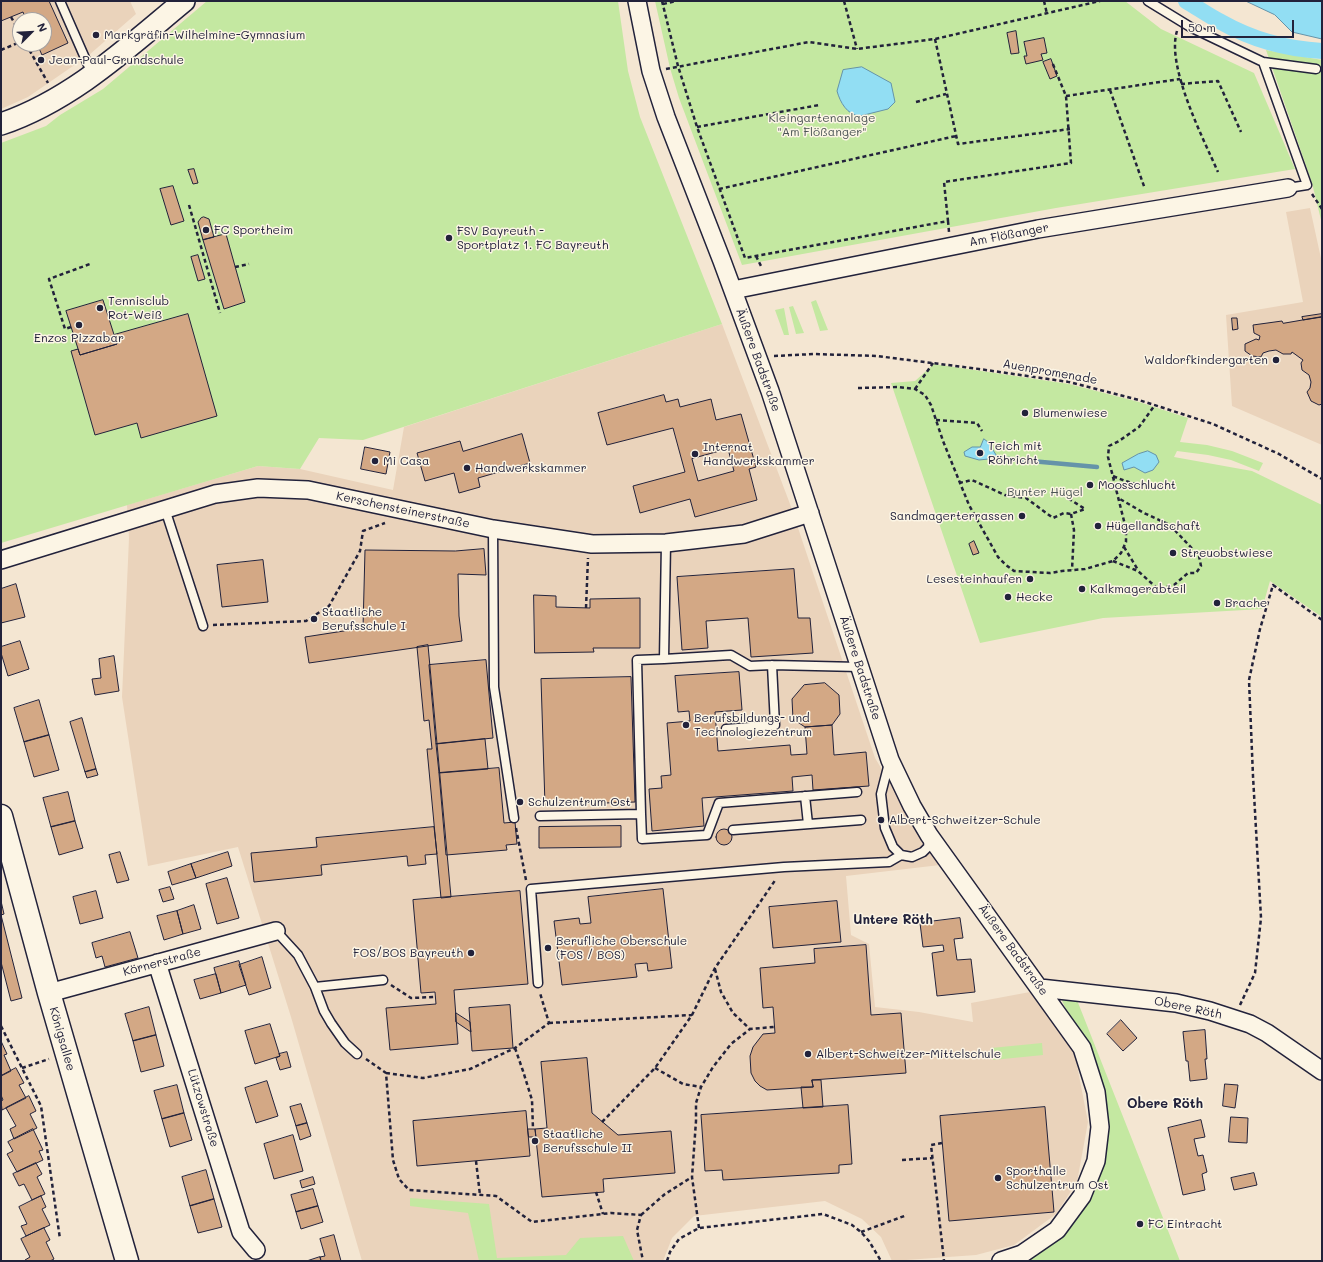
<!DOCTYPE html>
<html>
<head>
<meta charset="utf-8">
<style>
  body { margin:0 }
  #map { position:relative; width:1323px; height:1262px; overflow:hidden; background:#f4e6d2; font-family:Mali,sans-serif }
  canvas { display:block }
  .frame { position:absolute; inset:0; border:2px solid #22223b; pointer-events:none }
  .north { position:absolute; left:12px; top:12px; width:40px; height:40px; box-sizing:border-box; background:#fcf5e5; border:1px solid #a5a1a1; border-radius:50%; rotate:66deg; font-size:11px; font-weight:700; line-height:16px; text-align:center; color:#22223b }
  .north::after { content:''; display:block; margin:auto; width:14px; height:18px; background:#22223b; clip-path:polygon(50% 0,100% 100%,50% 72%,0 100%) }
  .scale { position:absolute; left:1181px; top:20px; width:113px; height:18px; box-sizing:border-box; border:2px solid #22223b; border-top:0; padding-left:5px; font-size:12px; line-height:14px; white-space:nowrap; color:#22223b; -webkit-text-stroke:3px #fcf5e5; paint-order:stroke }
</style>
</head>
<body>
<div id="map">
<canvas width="1323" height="1262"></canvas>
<div class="frame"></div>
<div class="north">N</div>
<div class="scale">50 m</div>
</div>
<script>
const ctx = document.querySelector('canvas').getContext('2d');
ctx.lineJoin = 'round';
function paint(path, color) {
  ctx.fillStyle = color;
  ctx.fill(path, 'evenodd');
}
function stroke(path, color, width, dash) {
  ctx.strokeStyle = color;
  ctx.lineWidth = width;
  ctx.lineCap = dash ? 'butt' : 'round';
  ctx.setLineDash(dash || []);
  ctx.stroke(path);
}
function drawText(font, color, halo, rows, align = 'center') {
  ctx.font = font + ' Mali,sans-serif';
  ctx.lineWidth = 3;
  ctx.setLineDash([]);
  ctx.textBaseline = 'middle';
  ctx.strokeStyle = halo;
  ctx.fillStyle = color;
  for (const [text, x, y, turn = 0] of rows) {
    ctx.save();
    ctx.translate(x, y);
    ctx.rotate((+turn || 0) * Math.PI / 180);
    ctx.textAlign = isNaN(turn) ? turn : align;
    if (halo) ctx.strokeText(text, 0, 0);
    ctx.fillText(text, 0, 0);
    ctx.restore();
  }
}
paint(new Path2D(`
  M1,1H130L136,14L89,55L28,97L1,109ZM20,20H44V44H20Z
  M1310,208L1322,263V445L1232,406L1226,315L1303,302L1286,212Z
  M722,324L790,504L875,758L940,865L846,876L851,935L869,944L875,1007L919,1012L973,1022L971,1003L1030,992L1074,1050L1088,1122L1077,1182L1056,1214L1014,1245L976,1255L892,1261L881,1237L862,1219L825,1201L694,1216L672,1238L663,1261H362L291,1017L238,847L148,866L122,697L129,538L127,505L258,466L300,469L393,490L404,427Z`), '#ead3bb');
paint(new Path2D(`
  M207,1H618L628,71L640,117L722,324L363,440L319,438L300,469L258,466L1,543V143L46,126L60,115L103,89Z
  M655,1H1125L1161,29L1254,73L1295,169L1056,208L742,265L679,98L670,68Z
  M1266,50L1322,60V224L1312,183Z
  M816,300L828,330L820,331L811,302Z
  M793,306L804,333L796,334L789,307Z
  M784,308L789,335H784L775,310Z
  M934,364L1069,384L1139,402L1188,418L1180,442L1207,445L1232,451L1263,463L1259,471L1231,460L1208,455L1177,451L1174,457L1252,471L1322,505V617L1270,581L1262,609L1103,618L980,643L891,383L915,381Z
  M1075,995L1180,1261H1001L1068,1227L1092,1197L1106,1149L1103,1093L1060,996Z
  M1042,1043L1043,1055L993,1060L991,1048Z
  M410,1198L489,1204L497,1258L566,1255L580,1238L623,1236L634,1261H479L468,1213L410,1206Z`), '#c4e8a1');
const water = new Path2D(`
  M1246,1H1322V39L1292,32L1275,15Z
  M862,67L891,83L895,102L888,109L860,116C847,115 840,102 837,91L843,70Z
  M984,439L988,442L998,458L979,460L965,456L964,452L972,447H980Z
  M1148,451L1156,455L1159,462L1153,470L1145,473L1134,467L1124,470L1122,463L1138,454Z`);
paint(water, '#92def3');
stroke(water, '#6593a9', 1);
stroke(new Path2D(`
  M998,458L1097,467`), '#6593a9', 4.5);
stroke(new Path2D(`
  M1186,1C1198,8 1209,16 1221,22C1251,39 1287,49 1322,51`), '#92def3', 16);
const building = new Path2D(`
  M1,1H49L68,43L42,55L37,44H44V20H26L23,12L1,21Z
  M1016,31L1019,53L1011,54L1007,33Z
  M1044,38L1047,53L1041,54L1043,60L1026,64L1024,56H1027L1024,42Z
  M1051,59L1057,76L1050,79L1043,62Z
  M194,169L198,183L193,184L188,170Z
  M173,186L184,221L171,225L160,189Z
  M204,217L209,219L214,237L203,240L198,222L201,218Z
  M226,234L245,302L224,309L203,240Z
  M198,255L205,279L198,281L191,257Z
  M103,300L117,344L80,355L66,311Z
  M188,314L217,416L141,438L137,423L95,435L71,351L78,349L80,355L117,344L114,335Z
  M1322,314V317L1303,320L1302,317Z
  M1322,317V404L1319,405L1311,401L1307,392L1310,388L1311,382L1309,375L1302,370L1301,363L1303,360L1292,352L1291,354H1283L1276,350L1269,351L1263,353L1261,357L1252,356L1245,351V344L1256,339L1259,340L1260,336L1254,333L1253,325L1282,321L1283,323Z
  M1232,318H1237L1238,329L1233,330Z
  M664,395L666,402L678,399L680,407L711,399L716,420L741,414L756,467L749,469L757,500L695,517L690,499L640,513L633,486L685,472L673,428L607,445L598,413ZM728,449L734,471L698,481L692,459Z
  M522,434L530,463L478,478L480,487L459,493L454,473L425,481L417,453L460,441L463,451Z
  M365,447L390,452L386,474L361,469Z
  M974,541L979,553L973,555L969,544Z
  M484,549L486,575L458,574L459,616L462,641L309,663L305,637L363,628L365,550L455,551Z
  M263,560L268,602L222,607L217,565Z
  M794,569L798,618H810L813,653L751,657L748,618L706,621L708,648L682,650L677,577Z
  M16,584L25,617L1,623V589Z
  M534,595L556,596V607L590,608V599L640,598V648H593L594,652L535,653Z
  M20,641L29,669L8,676L1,653V647Z
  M428,645L451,897L441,898L427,749H432L429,720L424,721L417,647Z
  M114,656L119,691L95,695L92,679L101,678L99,659Z
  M486,660L493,738L436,744L429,665Z
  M739,672L742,710L715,712L718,751L790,745L791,755L807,754L805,727L832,725L834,755L866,752L869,786L813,790L812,775L792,777L793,791L702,798L704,826L652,831L649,789L662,788L661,776L671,775L667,723L690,721L689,711L678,712L675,676Z
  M631,677L635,802L545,805L541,679Z
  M825,683L839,695L840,714L832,725L805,727L793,719L792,699L804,685Z
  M39,700L49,735L24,742L14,708Z
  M82,718L96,769L85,772L70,722Z
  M49,735L59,770L34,777L24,742Z
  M485,739L488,769L439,773L436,744Z
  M499,768L504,823L515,822L517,844L506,845L507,850L446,855L439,773Z
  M96,769L98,775L87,778L85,772Z
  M68,792L75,821L51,827L43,798Z
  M75,821L83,848L59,855L51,827Z
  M621,826V847L539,848V827Z
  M434,827L437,854L425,855L426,864L408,866L407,856L321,865L322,875L254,882L251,853L317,847L316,838Z
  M716 837a8 8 0 1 1 16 0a8 8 0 1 1-16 0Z
  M120,852L129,880L117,883L109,855Z
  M228,852L232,866L196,878L191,864Z
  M191,864L196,878L172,885L168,872Z
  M227,878L239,918L217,924L206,884Z
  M170,887L174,899L163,902L159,890Z
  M663,889L672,968L648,971L647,963L635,964L637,977L562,985L554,921L579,918L580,924L591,923L588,897Z
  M96,891L103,918L80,924L73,897Z
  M520,891L528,984L454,990L458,1044L390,1050L386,1008L436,1004L435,992L421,993L413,900Z
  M1,901L4,914L1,915Z
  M837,901L841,942L773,948L769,907Z
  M194,905L201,929L183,934L177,911Z
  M177,911L183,934L164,940L157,916Z
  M1,915L22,998L11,1001L1,962Z
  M960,918L963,938L954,939L957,960L971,959L975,992L937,996L932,953L944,951L943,945L923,947L920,923Z
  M130,932L138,958L105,967L102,956L96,958L92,943Z
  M866,945L871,1015L901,1013L906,1073L812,1080L813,1087L767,1090L760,1086L755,1081L751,1073L750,1056L753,1047L763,1034L775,1033L773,1007L763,1008L760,968L815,963L814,949Z
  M262,957L271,988L249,995L239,965Z
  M239,961L246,985L221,993L214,968Z
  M216,974L221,993L200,999L194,980Z
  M510,1005L513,1048L472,1051L469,1008Z
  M149,1007L156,1035L133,1041L125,1014Z
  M456,1013L470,1022L471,1032L456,1022Z
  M1121,1020L1137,1038L1123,1051L1107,1034Z
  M270,1024L280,1056L255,1064L245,1031Z
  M1205,1030L1207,1059H1205L1207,1079L1190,1081L1188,1061H1186L1183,1032Z
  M156,1035L164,1066L141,1072L133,1041Z
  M1,1041L7,1054L4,1055L11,1071L1,1076Z
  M287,1052L291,1067L280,1070L276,1058L280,1056L279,1054Z
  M587,1058L592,1113L618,1135L671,1131L675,1173L603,1179L604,1192L542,1197L535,1129L547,1128L541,1062Z
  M16,1068L24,1083L19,1085L26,1098L2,1110L1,1101L3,1100L1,1095V1076Z
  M812,1080H821L823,1107L803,1108L801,1087H813Z
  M267,1081L278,1116L256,1123L245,1088Z
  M1225,1084L1238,1085L1235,1108L1223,1106Z
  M177,1085L184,1113L162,1119L154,1091Z
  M29,1096L36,1111L30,1114L37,1128L14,1139L10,1129L16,1126L6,1108Z
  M301,1104L307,1123L296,1126L290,1107Z
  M848,1105L852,1164L839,1165V1173L723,1180L722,1170L705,1171L701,1115Z
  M1045,1107L1054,1212L949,1221L940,1116Z
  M526,1111L530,1156L417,1166L413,1121Z
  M184,1113L192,1140L170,1147L162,1119Z
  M1231,1117L1248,1118L1247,1143L1229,1142Z
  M1201,1120L1205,1137L1194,1139L1198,1156L1203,1155L1207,1172L1202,1174L1205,1190L1183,1195L1168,1128Z
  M307,1123L311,1136L300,1140L296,1126Z
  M33,1129L43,1150L39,1151L43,1160L17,1172L7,1154L13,1151L8,1142Z
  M528,1129H535L536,1137H529Z
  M293,1135L303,1171L274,1179L264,1144Z
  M36,1163L42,1174L37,1177L45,1194L32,1200L24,1184L19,1186L13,1174Z
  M206,1170L214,1199L190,1206L182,1177Z
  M1254,1173L1257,1185L1234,1190L1231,1178Z
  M313,1177L315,1184L302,1188L300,1181Z
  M313,1189L318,1206L296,1212L291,1195Z
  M41,1196L46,1207L42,1209L50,1225L26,1236L21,1226L27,1224L19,1207Z
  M214,1199L222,1227L198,1233L190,1206Z
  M318,1206L323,1222L301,1229L296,1212Z
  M44,1228L50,1240L46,1242L54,1259L50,1261H25V1260L30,1257L21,1239Z
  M334,1235L341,1261H321L320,1257L325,1256L320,1239Z
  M320,1257L321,1261H307Z`);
paint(building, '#d3a885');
stroke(building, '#22223b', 1);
const service = new Path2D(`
  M60,1L92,74
  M1148,1L1192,28L1263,62L1307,185L1288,188
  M1263,62L1316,69
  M165,509L203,626
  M493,529L494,687L514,818
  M664,659L731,655L750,666L772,665L859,667
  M726,729L775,725L772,665
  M889,763L881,794L885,828L893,847L901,855L912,857L923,852L928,847L929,838
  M805,796L808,824
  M641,814L642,839L707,835L719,803L857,792
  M540,816L641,814L637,660L664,659L666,543
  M733,830L861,820
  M276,931L298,955L315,987L324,1011L331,1023L345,1043L357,1054
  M538,983L531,889L784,867L889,862L901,855
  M315,987L383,980`);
const minor = new Path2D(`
  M637,1L651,71L666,117L722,261L770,391L890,760L912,806L929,835L1082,1048L1096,1092L1100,1127L1096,1161L1082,1196L1057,1230L1022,1254L1001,1261
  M733,290L1038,229L1288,188
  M1,560L215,494L258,488L308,490L493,529L592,544L666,543L744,534L810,513
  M157,963L241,1232L256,1250
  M1040,988L1176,1003L1210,1011L1250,1024L1267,1033L1322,1071
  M49,993L276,931`);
const tertiary = new Path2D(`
  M1,124C72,100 127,48 184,1`);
const secondary = new Path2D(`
  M1,816L49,993L127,1261`);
stroke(service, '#22223b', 11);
stroke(minor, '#22223b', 20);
stroke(tertiary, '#22223b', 24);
stroke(secondary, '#22223b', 25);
stroke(new Path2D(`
  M662,1L678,66L697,127L745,258L948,221L944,182L1071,163L1066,96L1052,62
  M844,1L857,49
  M1044,1L1047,14
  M663,4L676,1
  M11,17L20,33
  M1177,31C1166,66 1203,138 1218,172
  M935,39L958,144L1070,129
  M26,44L48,83
  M1,50L20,42
  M666,69L809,42L857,49L935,39L1100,1
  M1181,84L1218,81L1241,132
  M1110,90L1145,189
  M1066,96L1180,79
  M916,102L946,94
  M697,127L819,105
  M719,189L956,136
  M1312,194L1322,209
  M189,205L220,313
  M948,221L949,232
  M756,256L762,268
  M235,267L249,264
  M71,327L65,329L49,279L90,264
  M774,356L814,354L877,356L979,369L1069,382L1139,400L1213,424L1279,454L1322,479
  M858,388L898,387L915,389L925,395L931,405L943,441L969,505L998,557L1006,565L1014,571L1050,573L1062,571L1085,569L1113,561L1121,553L1126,542V529L1108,457L1109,446L1119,441L1139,427L1155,405
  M915,389L933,363
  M936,420L977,423L982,431
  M1113,476C1133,485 1144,486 1166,485
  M959,483L972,480L1005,495L1026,498L1053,518L1064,513L1071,514L1085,509L1066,497L1064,490L1060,492L1062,495L1066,497
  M1071,514L1074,530L1072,570
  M1124,547L1138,570
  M1113,561L1138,571L1158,589L1174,585L1188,573H1196L1201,566L1199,556L1170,525L1144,513L1120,499
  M586,608L588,558
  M213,625L306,621L329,606L360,551L363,531L385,523
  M516,828L526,880
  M715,969L721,992L733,1013L750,1029L774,1027
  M391,985L411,998L435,997
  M1240,1005L1255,973L1261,918L1253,776L1249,680L1260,629L1273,585L1322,620
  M549,1023L692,1015
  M1,1026L41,1106L60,1239
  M515,1048L523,1071L532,1100L533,1129
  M366,1059L386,1073L393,1160L399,1179L409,1190L496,1196L532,1222L611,1213L641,1215L637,1230L643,1261
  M22,1068L49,1059
  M655,1068L683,1084L701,1087
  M386,1073L423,1078L470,1069L515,1048L549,1023L540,993
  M602,1122L655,1068L692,1015L715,968L776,879
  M942,1143L931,1145L944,1261
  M902,1160L933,1158
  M476,1161L480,1195
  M596,1192L603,1214
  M641,1215L665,1194L692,1177
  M699,1228L692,1177L696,1121V1103L701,1087L713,1067L731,1044L750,1029
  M861,1232L907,1215
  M667,1261L670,1252L679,1239L699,1228L823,1214L852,1225L861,1232L869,1241L881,1261`), '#22223b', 2.5, [4, 3]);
stroke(service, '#fcf5e5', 8);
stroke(minor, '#fcf5e5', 17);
stroke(tertiary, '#fcf5e5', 21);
stroke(secondary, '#fcf5e5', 22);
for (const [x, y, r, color] of [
  [96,35,4,"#22223b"],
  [41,60,4,"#22223b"],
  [206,230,4,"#22223b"],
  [449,238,4,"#22223b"],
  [100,308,4,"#22223b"],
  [79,325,4,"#22223b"],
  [1276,360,4,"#22223b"],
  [1025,413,4,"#22223b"],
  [980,453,4,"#22223b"],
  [695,454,4,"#22223b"],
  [375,461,4,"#22223b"],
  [467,468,4,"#22223b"],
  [1090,485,4,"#22223b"],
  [1022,516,4,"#22223b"],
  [1098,526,4,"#22223b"],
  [1173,553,4,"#22223b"],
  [1030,579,4,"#22223b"],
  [1082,589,4,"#22223b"],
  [1008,597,4,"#22223b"],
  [1217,603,4,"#22223b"],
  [314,619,4,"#22223b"],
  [686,725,4,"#22223b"],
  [520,802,4,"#22223b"],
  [881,820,4,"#22223b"],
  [548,948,4,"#22223b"],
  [471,953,4,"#22223b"],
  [808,1054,4,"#22223b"],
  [535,1141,4,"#22223b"],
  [998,1178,4,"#22223b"],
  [1140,1224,4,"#22223b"]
]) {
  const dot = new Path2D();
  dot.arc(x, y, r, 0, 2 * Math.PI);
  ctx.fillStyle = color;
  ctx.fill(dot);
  stroke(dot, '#fcf5e5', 1.5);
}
drawText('12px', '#22223b', '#fcf5e5', [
  ["Markgräfin-Wilhelmine-Gymnasium",104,35],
  ["Jean-Paul-Grundschule",49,60],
  ["FC Sportheim",214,230],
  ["FSV Bayreuth -",457,231],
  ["Sportplatz 1. FC Bayreuth",457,245],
  ["Tennisclub",108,301],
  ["Rot-Weiß",108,315],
  ["Enzos Pizzabar",79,338,"center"],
  ["Waldorfkindergarten",1268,360,"right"],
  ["Blumenwiese",1033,413],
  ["Teich mit",988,446],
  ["Röhricht",988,460],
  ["Internat",703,447],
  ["Handwerkskammer",703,461],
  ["Mi Casa",383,461],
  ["Handwerkskammer",475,468],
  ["Moosschlucht",1098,485],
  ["Sandmagerterrassen",1014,516,"right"],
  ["Hügellandschaft",1106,526],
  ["Streuobstwiese",1181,553],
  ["Lesesteinhaufen",1022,579,"right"],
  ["Kalkmagerabteil",1090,589],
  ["Hecke",1016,597],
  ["Brache",1225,603],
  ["Staatliche",322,612],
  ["Berufsschule I",322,626],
  ["Berufsbildungs- und",694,718],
  ["Technologiezentrum",694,732],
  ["Schulzentrum Ost",528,802],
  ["Albert-Schweitzer-Schule",889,820],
  ["Berufliche Oberschule",556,941],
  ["(FOS / BOS)",556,955],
  ["FOS/BOS Bayreuth",463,953,"right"],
  ["Albert-Schweitzer-Mittelschule",816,1054],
  ["Staatliche",543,1134],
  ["Berufsschule II",543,1148],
  ["Sporthalle",1006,1171],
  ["Schulzentrum Ost",1006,1185],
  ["FC Eintracht",1148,1224]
], 'left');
drawText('12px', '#4a5454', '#fcf5e5', [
  ["Kleingartenanlage",822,118],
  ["\"Am Flößanger\"",822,132],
  ["Bunter Hügel",1045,492]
]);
drawText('12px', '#22223b', '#fcf5e5', [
  ["Am Flößanger",1009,235,-11],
  ["Äußere Badstraße",758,360,70],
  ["Auenpromenade",1050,372,10],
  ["Kerschensteinerstraße",403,510,12],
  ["Äußere Badstraße",860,668,72],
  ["Äußere Badstraße",1013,950,54],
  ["Körnerstraße",162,962,-15],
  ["Obere Röth",1188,1008,12],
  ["Königsallee",62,1039,74],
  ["Lützowstraße",203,1108,73]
]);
drawText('bold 13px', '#22223b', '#fcf5e5', [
  ["Untere Röth",893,920],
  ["Obere Röth",1165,1104]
]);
</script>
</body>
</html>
